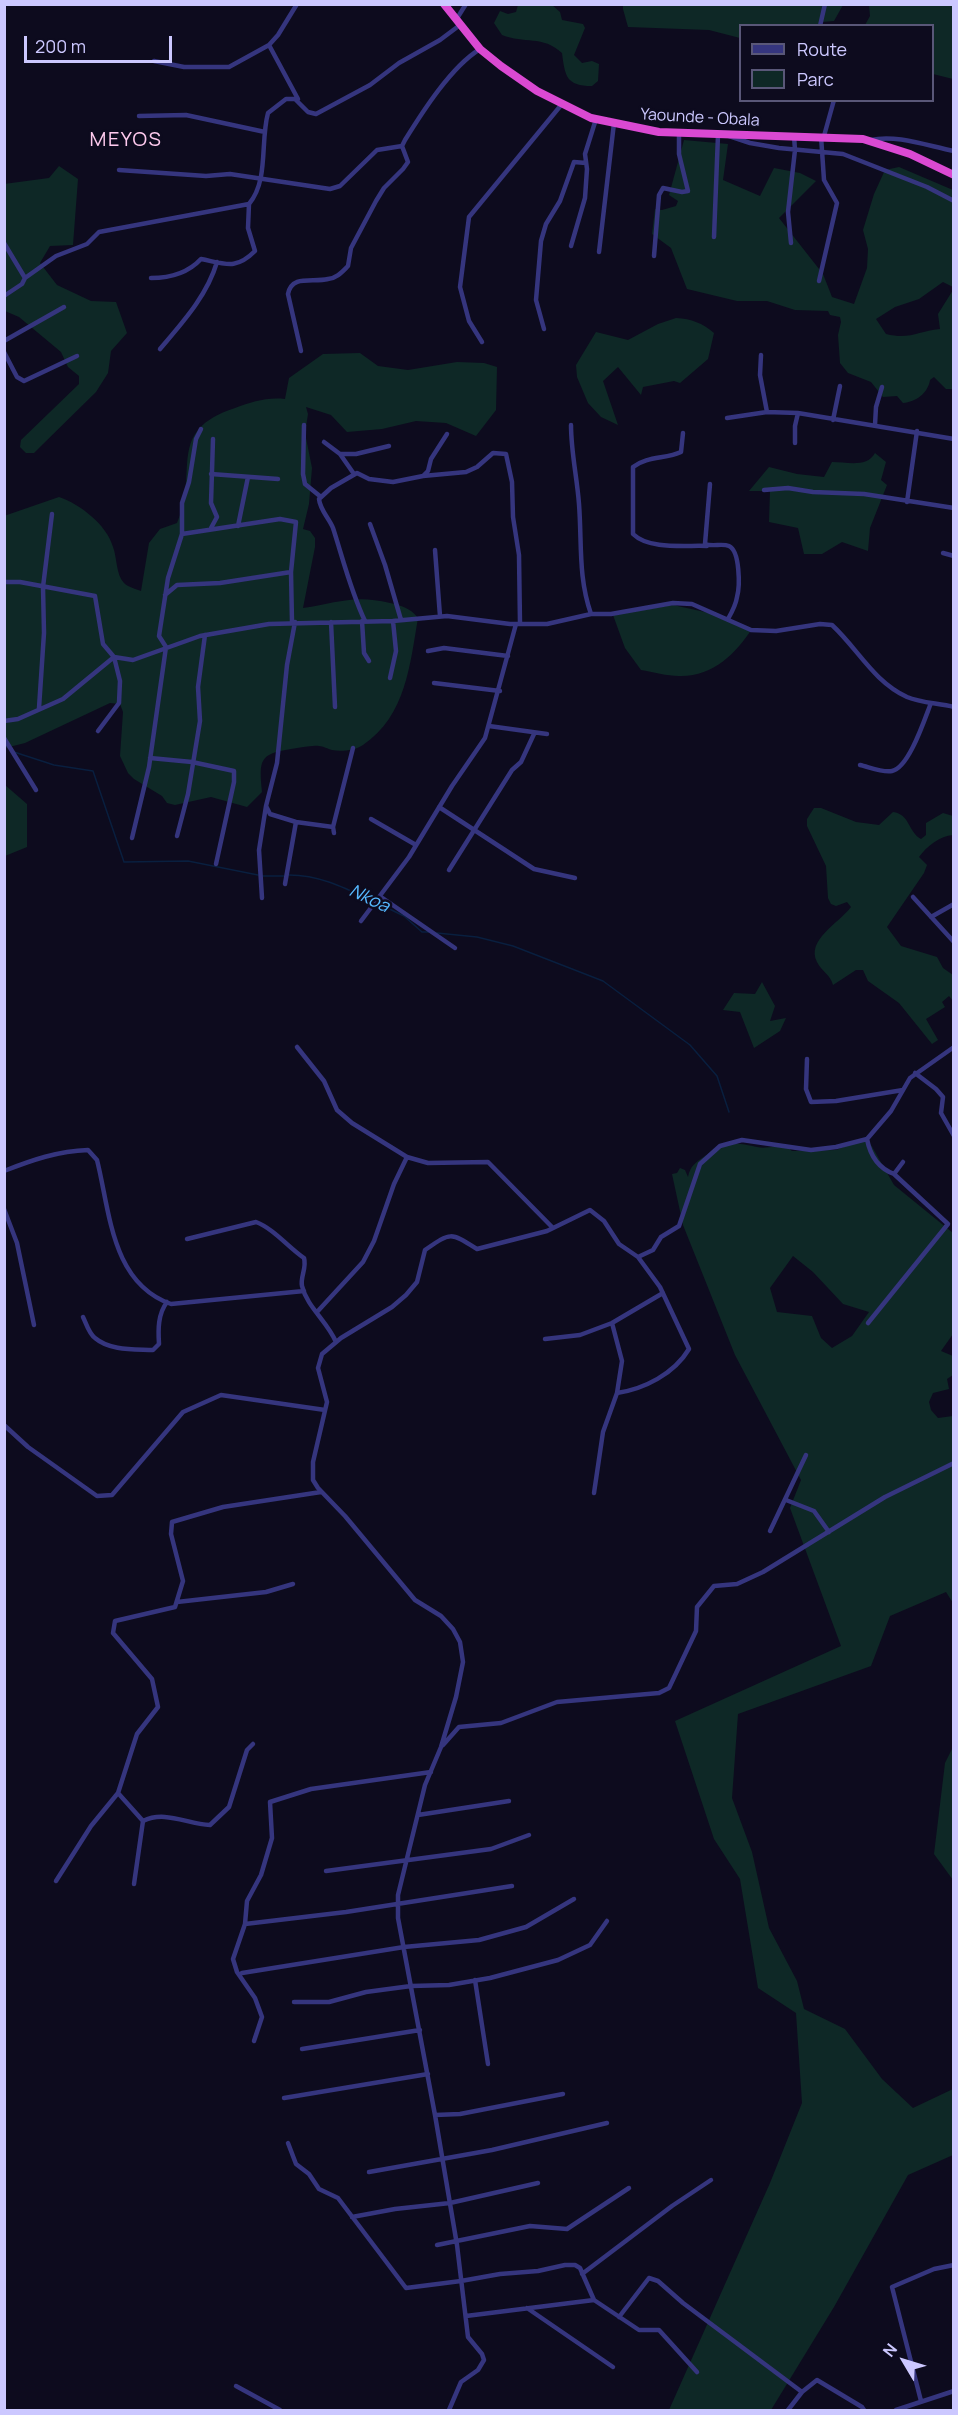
<!DOCTYPE html>
<html>
<head>
<meta charset="utf-8">
<style>
  body { margin:0 }
  #map { position:relative; width:958px; height:2415px; overflow:hidden; background:#0d0b1e; font-family:Manrope,sans-serif }
  canvas { display:block }
  .frame { position:absolute; inset:0; border:6px solid #ccc8ff; pointer-events:none }
  .legend { position:absolute; left:739px; top:24px; width:195px; height:78px; box-sizing:border-box; background:#0d0b1e; border:2px solid #595778; margin:0; padding:8px 10px; list-style:none; font-size:18px; color:#ccc8ff }
  .legend li { display:flex; align-items:center; gap:12px; height:30px }
  .legend b { width:30px; border:2px solid #595778 }
  .north { position:absolute; left:874px; top:2331px; width:60px; height:60px; -webkit-text-stroke:4px #0d0b1e; paint-order:stroke; rotate:308deg; font-size:16px; font-weight:700; line-height:24px; text-align:center; color:#ccc8ff }
  .north::after { content:''; display:block; margin:auto; width:21px; height:27px; background:#ccc8ff; clip-path:polygon(50% 0,100% 100%,50% 72%,0 100%) }
  .scale { position:absolute; left:24px; top:36px; width:148px; height:27px; box-sizing:border-box; border:3px solid #ccc8ff; border-top:0; padding-left:8px; font-size:18px; line-height:21px; white-space:nowrap; color:#ccc8ff; -webkit-text-stroke:4px #0d0b1e; paint-order:stroke }
</style>
</head>
<body>
<div id="map">
<canvas width="958" height="2415"></canvas>
<div class="frame"></div>
<ul class="legend">
<li><b style="height:8px;background:#35357e"></b>Route</li>
<li><b style="height:16px;background:#0e2826"></b>Parc</li>
</ul>
<div class="north">N</div>
<div class="scale">200 m</div>
</div>
<script>
const ctx = document.querySelector('canvas').getContext('2d');
ctx.lineJoin = 'round';
function paint(path, color) {
  ctx.fillStyle = color;
  ctx.fill(path, 'evenodd');
}
function stroke(path, color, width, dash) {
  ctx.strokeStyle = color;
  ctx.lineWidth = width;
  ctx.lineCap = dash ? 'butt' : 'round';
  ctx.setLineDash(dash || []);
  ctx.stroke(path);
}
function drawText(font, color, halo, rows, align = 'center') {
  ctx.font = font + ' Manrope,sans-serif';
  ctx.lineWidth = 5;
  ctx.setLineDash([]);
  ctx.textBaseline = 'middle';
  ctx.strokeStyle = halo;
  ctx.fillStyle = color;
  for (const [text, x, y, turn = 0] of rows) {
    ctx.save();
    ctx.translate(x, y);
    ctx.rotate((+turn || 0) * Math.PI / 180);
    ctx.textAlign = isNaN(turn) ? turn : align;
    if (halo) ctx.strokeText(text, 0, 0);
    ctx.fillText(text, 0, 0);
    ctx.restore();
  }
}
paint(new Path2D(`
  M623,4L843,5L834,21L822,22L821,25L740,26V38L709,30L628,27L623,9Z
  M518,5H552L560,12L562,20L583,24L585,28L574,55L582,63L592,61L599,64L598,81L592,86C566,86 565,76 562,53C543,35 524,44 502,35L494,23L500,11L508,14L516,12Z
  M869,5H953V79L933,74L932,26L865,25L870,16Z
  M684,140L728,144L723,180L760,196L774,168L800,173L816,181L779,218L823,274L832,297L854,304L867,268L868,249L863,230L874,194L885,170L899,167L953,190V287L943,282L919,299L895,307L876,319L886,334C910,340 918,331 940,329L938,314L953,290V389H946L934,377L930,380C928,393 916,402 903,403L897,396L883,397L871,382L848,373L840,363L838,335L841,322L840,317L830,315L828,311L795,310L767,301H737L687,289L671,248L652,234L655,209L662,210L676,206L678,201L669,195Z
  M59,166L78,179L73,245L50,246L40,263L57,285L91,301L116,302L127,333L111,351L108,373L96,392L39,448L34,453H26L20,447L21,440L79,384V376L68,367L61,352L19,317L5,311L4,184L49,178Z
  M676,318C692,319 702,323 714,333L708,359L680,383L674,381L643,387L641,395L618,367L603,381L618,425L601,417L588,403L577,377L576,365L596,332L628,340L658,324Z
  M360,353L378,366L408,370L457,362L484,363L497,367L496,410L476,436L446,423L416,421L382,429L347,432L331,415L306,407L308,414L305,433L312,468L309,504L303,529L310,531L315,538V547L303,608C337,603 354,594 390,603C403,606 410,608 418,618C410,664 406,716 363,745C356,750 341,752 332,750C328,749 323,746 319,746C311,745 300,748 291,749C259,754 259,760 262,792L247,807L211,797L175,805L167,803L162,796L134,779L128,773L120,756L123,712L120,704L110,703L25,743L5,748L4,516L59,497C80,504 107,525 113,547C117,557 116,575 124,583C128,587 136,589 141,591L149,543L160,529L177,523C200,473 164,431 235,408C252,402 266,397 285,399L289,378L323,354Z
  M875,453L886,462L881,480L887,485L870,528L868,551L842,542L822,554H804L798,528L769,522L770,491H749L769,467L797,474L824,477L832,462C847,462 867,468 875,453Z
  M673,605L714,614L752,629C735,654 713,677 679,676C667,676 653,672 641,670L625,648L613,615Z
  M5,785L27,804V847L5,856Z
  M814,808H821L856,822L879,825L893,812C910,814 908,832 921,839L926,835V823L943,813L953,816V835C940,836 927,846 919,857L927,865L924,873L887,927L901,946L937,957L943,968L953,975V1001L949,996L942,1002L945,1007L926,1019L938,1040L932,1044L899,1003L868,981L863,970H856L833,985C830,974 822,972 817,962C806,940 838,924 851,907L847,902L836,906L831,904L828,898L826,866L807,826V819Z
  M762,982L775,1006L770,1021L786,1018L780,1031L754,1048L740,1012L723,1010L734,993L755,994Z
  M867,1138L894,1185L953,1233V1334L941,1351L953,1356V1375L947,1379L949,1389L933,1393L929,1402L931,1410L938,1418L953,1416V1603L946,1592L890,1616L871,1666L738,1714L732,1798L752,1852L769,1928L797,1981L804,2009L845,2029L882,2079L913,2108L953,2089V2155L908,2175L834,2307L771,2410H669L770,2183L802,2103L796,2013L758,1988L740,1879L714,1839L675,1721L841,1646L790,1508L801,1480L735,1355L683,1225L672,1174L677,1173L680,1168L685,1170L688,1177C690,1166 696,1162 705,1156C710,1153 714,1147 720,1145C728,1141 748,1145 757,1147C765,1149 777,1146 785,1145L792,1151L836,1150ZM793,1256L813,1272L843,1304L869,1312L852,1336L832,1348L821,1338L812,1316L777,1312L770,1288Z
  M953,1747V1880L934,1854L945,1763Z`), '#0e2826');
stroke(new Path2D(`
  M14,752L54,765L93,771L124,862L188,861L258,875
  M289,875C320,875 345,888 372,901
  M262,876H284
  M377,903L404,916L422,932H429
  M437,933L477,937L513,946L603,981L690,1045L717,1076L729,1112`), '#091f3f', 1.5);
stroke(new Path2D(`
  M456,20L466,4
  M820,26L825,4
  M269,45L298,99
  M154,61L184,67H229L269,45L278,35L297,4
  M139,116L186,115L265,132
  M729,136L750,143L779,148L843,154L927,187L954,201
  M824,136L834,100
  M871,140C896,134 928,146 954,151
  M119,170L206,176L230,174L330,189L340,186L377,150L402,146
  M714,237L718,135
  M4,243L25,278L22,284L4,296
  M791,243L788,212L795,150L794,136
  M571,246L585,198L587,169L585,154L596,119
  M599,252L614,123
  M654,256L659,195L663,188L682,192L688,191L679,154V133
  M25,278L56,256L87,244L99,232L249,204C269,180 260,142 268,113L286,99H295L308,112L316,114L370,85L399,63L440,40L460,25
  M151,278C170,278 188,273 201,259C226,264 236,270 255,251L248,228L249,204
  M819,281L837,203L824,180L821,136
  M544,329L536,300L541,241L546,224L560,201L574,162L586,163
  M4,341L64,307
  M482,342L469,321L460,287L469,217L562,104
  M160,349C182,323 207,296 217,262
  M301,351L288,294C292,274 313,283 328,279C337,278 342,272 348,266L351,248L376,201L384,188L403,169L408,162L402,146L405,140C423,111 451,67 480,49
  M4,352L17,377L24,381L77,356
  M761,355L760,375L767,412
  M727,418L767,412L798,413L954,439
  M833,420L840,386
  M304,425L303,474L305,484L321,497
  M571,425C571,452 577,477 579,504C582,543 578,577 591,614
  M875,425L876,407L882,387
  M683,433L681,452C666,459 647,456 633,467V534C649,550 686,545 707,546
  M324,442L340,454L354,474
  M795,443V426L798,413
  M340,454H356L389,446
  M211,474L278,479
  M423,476L466,472L477,467L493,453L506,454L512,482L513,517L519,555L520,624
  M710,484L705,544C713,547 722,543 729,546C740,551 740,586 737,597C736,604 732,612 728,619
  M764,490L788,488L813,492L864,494L954,508
  M907,502L917,431
  M370,524L385,565L401,620
  M238,526L248,477
  M211,528L217,517L211,503L213,439
  M182,534V503L189,482L196,439L201,429
  M435,550L440,616
  M943,553L954,556
  M4,582H20L95,596L103,644L114,657L120,681L119,703L98,731
  M165,595L177,585L220,583L291,572
  M362,621L364,653L369,661
  M365,621C351,592 343,559 333,528C329,518 320,510 319,499L331,488L357,473L369,479L393,482L423,476L428,471L431,459L447,434
  M295,622L287,665L277,763L266,806L270,814L296,822L333,827
  M331,622L335,707
  M428,651L444,648L508,656
  M390,678L396,651L393,621
  M434,683L500,691
  M39,708L44,633L43,587L52,514
  M4,721L18,719L63,699L114,657L133,660L200,636L269,624L393,621L447,616L510,624H547L591,614H611L673,603L692,604L751,630L776,631L820,624L832,625C858,649 873,681 907,697C921,703 938,703 954,707
  M489,726L547,734
  M4,738L36,790
  M150,758L192,762L234,771V782L216,864
  M860,765C869,767 883,773 892,771C909,768 925,718 931,703
  M439,807L534,869L575,878
  M371,819L416,845
  M334,833L333,827L353,748
  M177,836L188,794L200,721L198,687L205,635
  M132,838L149,767L166,647L159,636L168,578L182,534L280,519L296,522L291,572L292,622
  M449,870L512,770L521,762L534,734
  M285,884L296,822
  M381,897L455,948
  M913,897L954,942
  M262,898L259,850L266,806
  M931,917L954,904
  M361,921L409,857L452,786L485,738L516,624
  M297,1047L324,1081L337,1110L352,1123L407,1157L428,1163L488,1162L553,1228
  M807,1059L806,1089L811,1102L836,1101L903,1090
  M915,1073L936,1089L943,1097L941,1113L954,1136
  M867,1139C870,1155 878,1168 894,1174L903,1162
  M4,1171C32,1160 58,1151 88,1150L97,1160C110,1211 111,1283 171,1304L304,1291
  M4,1209L17,1243L34,1325
  M187,1239L256,1222C274,1229 288,1247 304,1258C307,1268 300,1277 302,1286C307,1307 327,1321 336,1342
  M317,1312L363,1262L374,1241L394,1184L407,1157
  M83,1317C86,1323 89,1334 95,1338C110,1351 135,1349 153,1350L159,1344C158,1329 158,1314 167,1302
  M868,1323L948,1224L894,1174
  M545,1339L580,1335L612,1323L663,1293
  M617,1393C644,1389 674,1374 689,1349L660,1287L638,1257
  M4,1425L28,1447L97,1496L112,1495L183,1412L221,1395L325,1410
  M594,1493L603,1432L617,1393L622,1361L612,1323
  M786,1500L814,1511L829,1532
  M770,1531L806,1455
  M177,1602L266,1592L293,1584
  M443,1745L459,1727L501,1723L557,1702L659,1693L669,1688L696,1631L697,1607L714,1586L737,1584L763,1572L885,1497L954,1463
  M118,1793L143,1821
  M418,1815L509,1801
  M326,1871L491,1849L529,1835
  M56,1881L91,1826L118,1793L137,1734L158,1707L152,1679L113,1633L115,1621L175,1607L183,1581L171,1534L172,1522L223,1507L321,1492
  M134,1884L143,1821C165,1810 187,1824 210,1825L229,1807L247,1750L253,1744
  M245,1924L346,1912L512,1886
  M242,1973L404,1947L479,1940L526,1927L574,1899
  M475,1980L488,2064
  M294,2002H329L366,1992L411,1986L449,1985L490,1978L558,1960L590,1945L607,1921
  M254,2041L262,2017L255,1998L237,1972L233,1959L245,1924L247,1901L261,1875L272,1838L270,1802L311,1789L431,1772
  M302,2049L420,2030
  M284,2098L428,2074
  M435,2115L460,2114L563,2094
  M288,2143L296,2164L309,2174L319,2189L338,2198L406,2288L461,2281L500,2274L538,2271L565,2265H575L580,2268L594,2300
  M369,2172L492,2150L607,2123
  M352,2217L395,2209L450,2203L538,2183
  M437,2245L530,2226L567,2229L629,2188
  M582,2274L672,2206L711,2180
  M527,2308L613,2367
  M466,2316L594,2300L639,2330H659L697,2372
  M619,2317L649,2278L658,2281L683,2303L802,2392
  M236,2386L280,2410
  M921,2401L892,2287L934,2269L954,2265
  M449,2410L461,2382L478,2370L484,2360L482,2354L468,2337L457,2245L435,2115L398,1918V1895L425,1785L441,1747L456,1697L463,1662L460,1642L453,1629L441,1616L415,1600L345,1516L318,1488L313,1480V1462L327,1402L318,1368L322,1354L341,1338L392,1307L406,1295L417,1282L425,1250C451,1232 450,1232 477,1249L547,1231L590,1210L604,1221L619,1244L638,1257L653,1250L661,1237L679,1226L700,1164L720,1146L742,1140L811,1150L836,1147L867,1139L891,1111L910,1078L954,1047
  M788,2410L802,2392L817,2380L862,2407L864,2410
  M896,2410L954,2391`), '#35357e', 4.5);
stroke(new Path2D(`
  M444,4L480,49L501,66L537,91L591,118L659,132L863,139L910,154L954,175`), '#da49d2', 8);
drawText('16px', '#ccc8ff', '#0d0b1e', [
  ["Yaounde - Obala",700,118,3]
]);
drawText('italic 18px', '#56b9ff', '#0d0b1e', [
  ["Nkoa",369,899,25]
]);
ctx.letterSpacing = '1.5px';
drawText('20px', '#ffcaee', '#0d0b1e', [
  ["MEYOS",126,140]
]);
ctx.letterSpacing = '0px';
</script>
</body>
</html>
